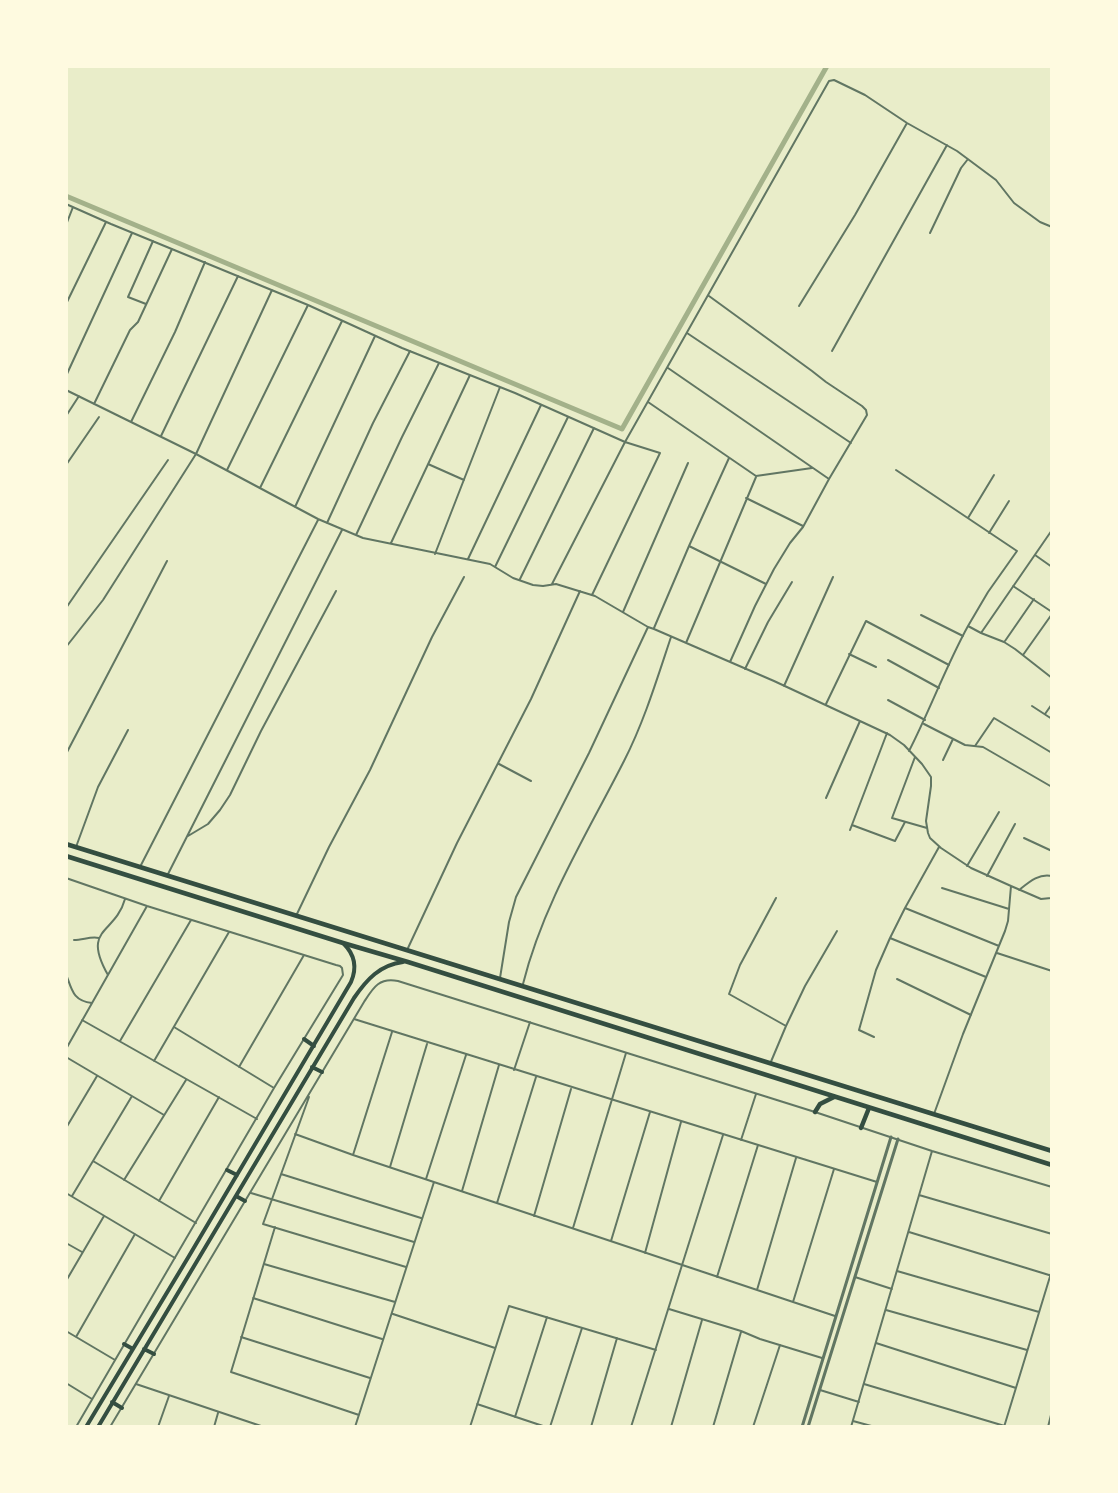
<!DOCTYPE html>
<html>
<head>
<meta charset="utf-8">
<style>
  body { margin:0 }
  #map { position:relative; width:1118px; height:1493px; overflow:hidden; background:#e9edc9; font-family:"Asap Condensed",sans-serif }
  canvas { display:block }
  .frame { position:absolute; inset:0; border:68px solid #fefae0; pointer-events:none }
</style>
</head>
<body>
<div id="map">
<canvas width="1118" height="1493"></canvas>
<div class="frame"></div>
</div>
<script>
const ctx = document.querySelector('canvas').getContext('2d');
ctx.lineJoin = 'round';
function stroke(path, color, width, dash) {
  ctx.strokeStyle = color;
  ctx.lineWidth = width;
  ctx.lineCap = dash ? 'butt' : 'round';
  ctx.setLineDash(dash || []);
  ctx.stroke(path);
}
stroke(new Path2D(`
  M66,196L622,429L827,66`), '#a3b18a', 5);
stroke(new Path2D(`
  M66,204L111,224L308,305L402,348L515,393L625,442L660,453L592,595
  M66,225L73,207
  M930,233L961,168L968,159
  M709,296L812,371L826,382L862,406L866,410L867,415L829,479L803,527L790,543L774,569L755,606L730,662
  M66,304L106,222
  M146,304L128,297L153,241
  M799,306L855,215L907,123
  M687,333L851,443
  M832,351L947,145
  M668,368L829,479
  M66,376L132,233
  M66,390L196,454L318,519L363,538L490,564L513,578L533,585L543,586L556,584L595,596L648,627
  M648,402L756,476L812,468
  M94,404L130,330L138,322L172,249
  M66,416L79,396
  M131,422L175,332L205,262
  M161,436L238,276
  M428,464L464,480
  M66,465L99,417
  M227,470L308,305
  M896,470L1017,551L988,592L968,626
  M260,488L342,321
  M746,498L803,526
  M295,507L375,336
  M968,518L994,475
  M327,523L373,423L410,351
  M989,533L1009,501
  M356,535L402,437L439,363
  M391,543L470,375
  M689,546L766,584
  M435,554L500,387
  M1035,555L1052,567
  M468,559L541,405
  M495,567L568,417
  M520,579L594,428
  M552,584L625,442L829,81L834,80L865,95L907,123L957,151L996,180L1014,203L1040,222L1052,227
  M1013,586L1052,612
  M66,608L168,460
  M623,612L688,463
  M921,615L963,636
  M654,628L689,546L729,458
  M981,633L1052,530
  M1005,641L1034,599
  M686,643L756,477
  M66,647L103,600L196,454L272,290
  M849,654L876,667
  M1023,655L1052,614
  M888,660L939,688
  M745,669L768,622L792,582
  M784,686L833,577
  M888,700L925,720
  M826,704L866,621L949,665
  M1032,706L1052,719
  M1045,714L1052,704
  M924,724L965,745L983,747L1052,787
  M975,746L994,718L1052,753
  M909,751C930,710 946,666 968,626L981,633L1004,642L1015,649L1052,678
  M66,754L167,561
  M915,757L892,818L927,828
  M943,760L953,739
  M499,764L531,781
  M826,798L860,721
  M852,825L895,841L905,822
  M850,830L887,733
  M188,836L208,824L220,810L230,795L261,731L336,591
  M1024,838L1052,851
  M76,847L98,787L128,730
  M967,866L999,812
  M140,867L318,520
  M167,876L342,530
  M987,876L1015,824
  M66,878L147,906L336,965L340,966L342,968L343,975L274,1088L76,1427
  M942,888L1009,909
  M1019,890C1029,882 1039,873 1052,876
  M776,898L740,965L729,994L786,1026
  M905,908L999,946
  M296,916L329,847L370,770L432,637L464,577
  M890,938L986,977
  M74,940C83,940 91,936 99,938
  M408,948L457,843L531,699L580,591
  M997,953L1052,971
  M66,974C72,990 73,1001 92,1003
  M108,975C81,927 115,935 125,899
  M500,978L509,922L516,897L589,753L648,627L654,629L774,681L890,735L904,745L922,764L931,777V786L926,821L928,833L930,838L941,848L971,868L1011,886
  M897,979L971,1015
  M523,984C543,904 587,834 624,761C644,722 657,679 671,637
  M354,1019L877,1182
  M82,1020L257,1119
  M174,1027L274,1088
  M874,1037L859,1030L876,970L890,938L905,908L939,847
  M120,1041L191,920
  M66,1049L147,906
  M66,1057L164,1115
  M154,1061L229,932
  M770,1064L786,1026L805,986L837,931
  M239,1067L304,955
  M514,1070L530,1022
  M309,1097L263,1224L406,1267
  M934,1114L963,1034L1005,931L1008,921L1011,886L1041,899L1051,898L1052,896
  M66,1128L97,1076
  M295,1134L353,1155L835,1316
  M741,1140L756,1094
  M353,1155L392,1032
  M93,1161L196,1223
  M390,1167L427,1044
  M281,1174L421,1218
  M426,1179L466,1055
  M124,1180L186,1080
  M462,1191L499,1065
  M66,1193L175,1258
  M251,1193L414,1242
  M919,1195L1052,1234
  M72,1196L132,1096
  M159,1201L219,1097
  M497,1203L536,1077
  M534,1216L571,1089
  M275,1227L231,1372L359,1415
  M573,1228L626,1053
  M909,1232L1049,1275
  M611,1241L650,1112
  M66,1243L82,1252
  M645,1253L681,1122
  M264,1264L395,1302
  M897,1271L1039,1312
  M717,1277L758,1145
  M855,1277L892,1289
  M66,1281L104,1216
  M757,1290L796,1158
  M253,1298L382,1339
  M793,1302L834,1169
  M669,1309L741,1331L760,1339L822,1358
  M886,1310L1027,1350
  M393,1314L495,1348
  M66,1331L115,1360
  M76,1337L135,1234
  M241,1337L370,1378
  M876,1343L1016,1388
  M66,1383L92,1399
  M136,1384L264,1427
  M864,1384L1008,1427
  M820,1390L859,1402
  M477,1404L546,1427
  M515,1417L547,1317
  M853,1421L875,1427
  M110,1427L364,1002C373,988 379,977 398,981L815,1112L932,1151L1052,1187
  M158,1427L169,1396
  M214,1427L218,1413
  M355,1427L434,1182
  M470,1427L509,1306L656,1350
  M550,1427L582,1328
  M591,1427L617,1338
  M631,1427L723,1135
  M671,1427L702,1320
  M713,1427L741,1332
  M753,1427L780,1345
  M851,1427L932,1151
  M1004,1427L1052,1270
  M1048,1427L1052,1411`), '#617663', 2);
stroke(new Path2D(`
  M802,1427L891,1137
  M808,1427L898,1139`), '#617663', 3);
stroke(new Path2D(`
  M304,1039L314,1046
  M312,1067L322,1072
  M227,1170L237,1175
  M236,1196L245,1201
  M124,1344L133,1349
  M144,1349L154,1354
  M112,1402L122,1408
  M86,1427L189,1256L351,982C357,968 355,955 344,944
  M98,1427L354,998C367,979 380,965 403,962`), '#344e41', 4);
stroke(new Path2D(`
  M66,844L1052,1151
  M66,856L343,943L408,962L1052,1165
  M815,1112L820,1104L834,1097
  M861,1128L869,1108`), '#344e41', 4.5);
</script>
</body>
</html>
